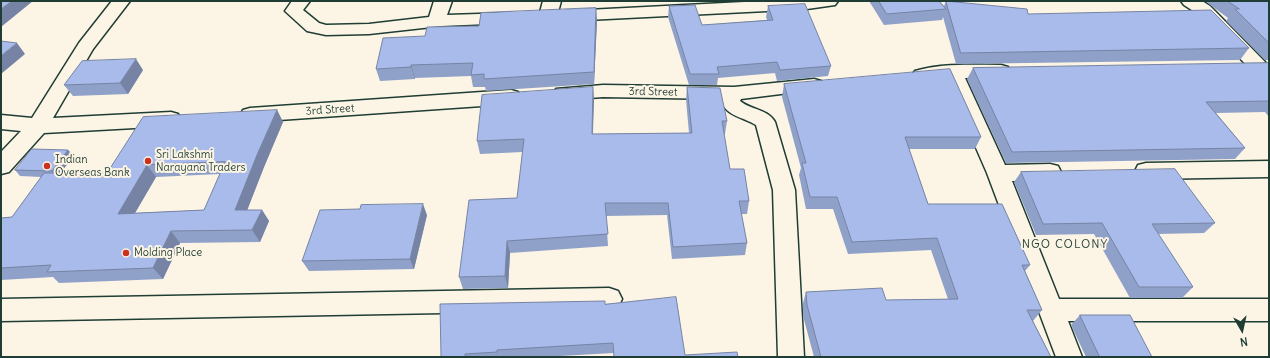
<!DOCTYPE html>
<html>
<head>
<meta charset="utf-8">
<style>
  body { margin:0 }
  #map { position:relative; width:1270px; height:358px; overflow:hidden; background:#fcf5e5; font-family:Delius,sans-serif }
  canvas { display:block }
  .frame { position:absolute; inset:0; border:2px solid #1f3d34; pointer-events:none }
  .north { position:absolute; left:1222px; top:310px; width:40px; height:40px; -webkit-text-stroke:3px #fcf5e5; paint-order:stroke; rotate:171deg; font-size:11px; font-weight:700; line-height:16px; text-align:center; color:#1f3d34 }
  .north::after { content:''; display:block; margin:auto; width:14px; height:18px; background:#1f3d34; clip-path:polygon(50% 0,100% 100%,50% 72%,0 100%) }
</style>
</head>
<body>
<div id="map">
<canvas width="1270" height="358"></canvas>
<div class="frame"></div>
<div class="north">N</div>
</div>
<script>
const ctx = document.querySelector('canvas').getContext('2d');
ctx.lineJoin = 'round';
function stroke(path, color, width, dash) {
  ctx.strokeStyle = color;
  ctx.lineWidth = width;
  ctx.lineCap = dash ? 'butt' : 'round';
  ctx.setLineDash(dash || []);
  ctx.stroke(path);
}
function paint(path, color) {
  ctx.fillStyle = color;
  ctx.fill(path, 'evenodd');
}
function drawText(font, color, halo, rows, align = 'center') {
  ctx.font = font + ' Delius,sans-serif';
  ctx.lineWidth = 4;
  ctx.setLineDash([]);
  ctx.textBaseline = 'middle';
  ctx.strokeStyle = halo;
  ctx.fillStyle = color;
  for (const [text, x, y, turn = 0] of rows) {
    ctx.save();
    ctx.translate(x, y);
    ctx.rotate((+turn || 0) * Math.PI / 180);
    ctx.textAlign = isNaN(turn) ? turn : align;
    if (halo) ctx.strokeText(text, 0, 0);
    ctx.fillText(text, 0, 0);
    ctx.restore();
  }
}
const street = new Path2D(`
  M112,1H130L93,49L53,118L171,112L178,114L181,119L178,124L171,126L44,133L9,172L1,174V152L21,131L1,129V115L32,118L79,43Z
  M292,1H310L303,10L319,23L326,25L369,24L429,17L434,1H452L447,15L511,13L517,14L520,18L517,22L511,23L441,26L369,34L326,35L307,31L285,11Z
  M543,1H561L557,16L554,20L548,21L542,20L539,16Z
  M764,1H838L835,5L807,9L567,21L561,20L558,16L561,12L567,11Z
  M1181,1H1202L1210,6L1265,62L1267,66L1265,70L1258,72L1251,70L1198,14L1184,5Z
  M1001,65L1008,67L1010,71L1008,75L1001,77L965,78L1005,165L1050,164L1058,166L1061,172L1058,178L1050,180L1012,181L1059,299H1269V321H1068L1082,357H1056L987,173L946,79L922,81L915,79L912,75L915,71C942,63 973,65 1001,65Z
  M814,79L821,81L824,85L821,89L741,99L740,101C751,110 768,109 775,122L795,190L804,357H778L773,190L756,125C741,116 730,118 720,101L721,99L603,97L563,100L556,99L553,94L556,89L603,85L734,87Z
  M511,90L518,92L521,97L518,102L511,104L250,122L243,120L240,115L243,110L250,108Z
  M1269,161V177L1146,179L1138,177L1135,171L1138,165L1146,163Z
  M609,288L618,291L622,299L618,307L609,310L1,321V299Z`);
stroke(street, '#1f3d34', 3);
paint(street, '#fcf5e5');
paint(new Path2D(`
  M869,1H939L944,6L946,1L1249,48L1240,60L956,64L943,17L942,20L884,25Z
  M1205,1H1269V60H1265L1226,21L1228,18Z
  M669,6L702,25L767,20L766,17L768,6L831,66L828,76L777,81L775,73L718,78L717,85H689L668,17Z
  M597,20L594,84L486,91L485,87H473L471,76L415,78V79L380,81L376,69L425,36L479,26Z
  M1269,63V117L1265,112L1216,113L1245,148L1235,159L1006,163L967,79L973,68Z
  M143,70L128,94L73,96L64,85Z
  M784,84L981,137L975,149H909L928,204L1030,265L1025,271L1042,310L1033,321L1051,357H814L803,316V303L806,292L886,300L948,299L931,250L848,254L833,209H806L799,175L801,168L782,97Z
  M687,87L727,121L725,134H724L730,169L749,201L747,214H741L747,243L745,255L672,259L667,215L606,216L608,246L510,253L508,288L463,289L459,277L517,198L523,152L480,154L477,141L594,99L593,134L689,133L686,100Z
  M277,110L283,122L264,167L247,210H262L269,221L260,242L180,243L163,279L59,283L53,277L1,280V218L12,217L41,177L20,176L15,170L68,150L74,156L60,173H107ZM220,174L204,210L135,213L156,177Z
  M1021,172L1215,223L1204,233L1158,234L1193,287L1182,298H1130L1094,234L1036,235L1014,182Z
  M427,215L414,269L309,271L302,261Z
  M605,304L685,355L738,357L614,353L543,357H441Z
  M1080,315L1152,357H1086L1071,325Z`), '#90a1c9');
paint(new Path2D(`
  M12,1H33L1,27V9Z
  M596,8L597,20L594,84V72Z
  M17,43L25,54L1,74V56Z
  M136,59L143,70L128,94L120,83Z
  M411,65L415,78V79L411,67Z
  M593,87L594,99L592,147V134Z
  M277,110L283,122L264,167L243,221L235,210L257,155Z
  M68,150L74,156L57,177L52,171Z
  M147,165L156,177L128,225L118,214Z
  M423,204L427,215L414,269L410,259Z
  M262,210L269,221L260,242L252,230Z
  M171,231L180,243L163,279L153,268Z
  M507,241L510,253L508,288L505,276Z`), '#7683a4');
const building = new Path2D(`
  M1,1H12L1,9Z
  M879,1H939L946,9L887,14Z
  M946,1L1027,9L1028,14L1211,10L1249,48L961,53Z
  M1228,1H1269V43L1235,9H1239Z
  M805,4L831,66L780,70L777,62L717,67L719,74H690L669,6L695,5L702,25L773,20L768,6Z
  M596,8L594,72L484,79V74L471,75L473,63L411,65V67L376,69L383,38L425,36L427,27L479,26L481,13Z
  M1,41L17,43L1,56Z
  M136,59L120,83L64,85L82,61Z
  M1269,63V101L1206,102L1245,148L1012,152L973,68Z
  M950,69L981,137H905L928,204H1002L1030,265H1022L1042,310H1027L1051,357H821L807,305L806,292L882,288L886,300L958,299L937,238L852,242L837,197H810L802,163H806L784,84Z
  M593,87L592,134L692,133L687,87L720,88L727,121H722L730,169H744L749,201H739L747,243L673,247L668,203H605L608,234L507,241L505,276L459,277L469,200L517,198L524,139L477,141L482,95Z
  M277,110L257,155L235,210H262L252,230L171,231L153,268L47,272L51,265L1,268V218L12,217L44,173H107L143,117ZM225,162L204,210L118,214L147,165Z
  M32,149L68,150L52,171L15,170Z
  M1175,169L1215,223L1152,224L1193,287H1139L1102,223L1043,224L1021,172Z
  M423,204L410,259L302,261L320,210L360,209L361,205Z
  M676,297L685,355L737,352L738,357H614L613,343L497,350V352L465,354V357H441L440,304L605,301V304Z
  M1080,315H1130L1152,357H1100Z`);
paint(building, '#a8bbea');
stroke(building, '#7683a4', 1);
for (const [x, y, r, color] of [
  [148,161,4,"#c8321e"],
  [47,166,4,"#c8321e"],
  [126,253,4,"#c8321e"]
]) {
  const dot = new Path2D();
  dot.arc(x, y, r, 0, 2 * Math.PI);
  ctx.fillStyle = color;
  ctx.fill(dot);
  stroke(dot, '#fcf5e5', 1.5);
}
drawText('11px', '#1f3d34', '#fcf5e5', [
  ["3rd Street",653,92,1],
  ["3rd Street",330,110,-4]
]);
drawText('11px', '#1f3d34', '#fcf5e5', [
  ["Sri Lakshmi",156,155],
  ["Narayana Traders",156,168],
  ["Indian",55,160],
  ["Overseas Bank",55,173],
  ["Molding Place",134,253]
], 'left');
ctx.letterSpacing = '1px';
drawText('12px', '#1f3d34', '#fcf5e5', [
  ["NGO COLONY",1065,245]
]);
ctx.letterSpacing = '0px';
</script>
</body>
</html>
